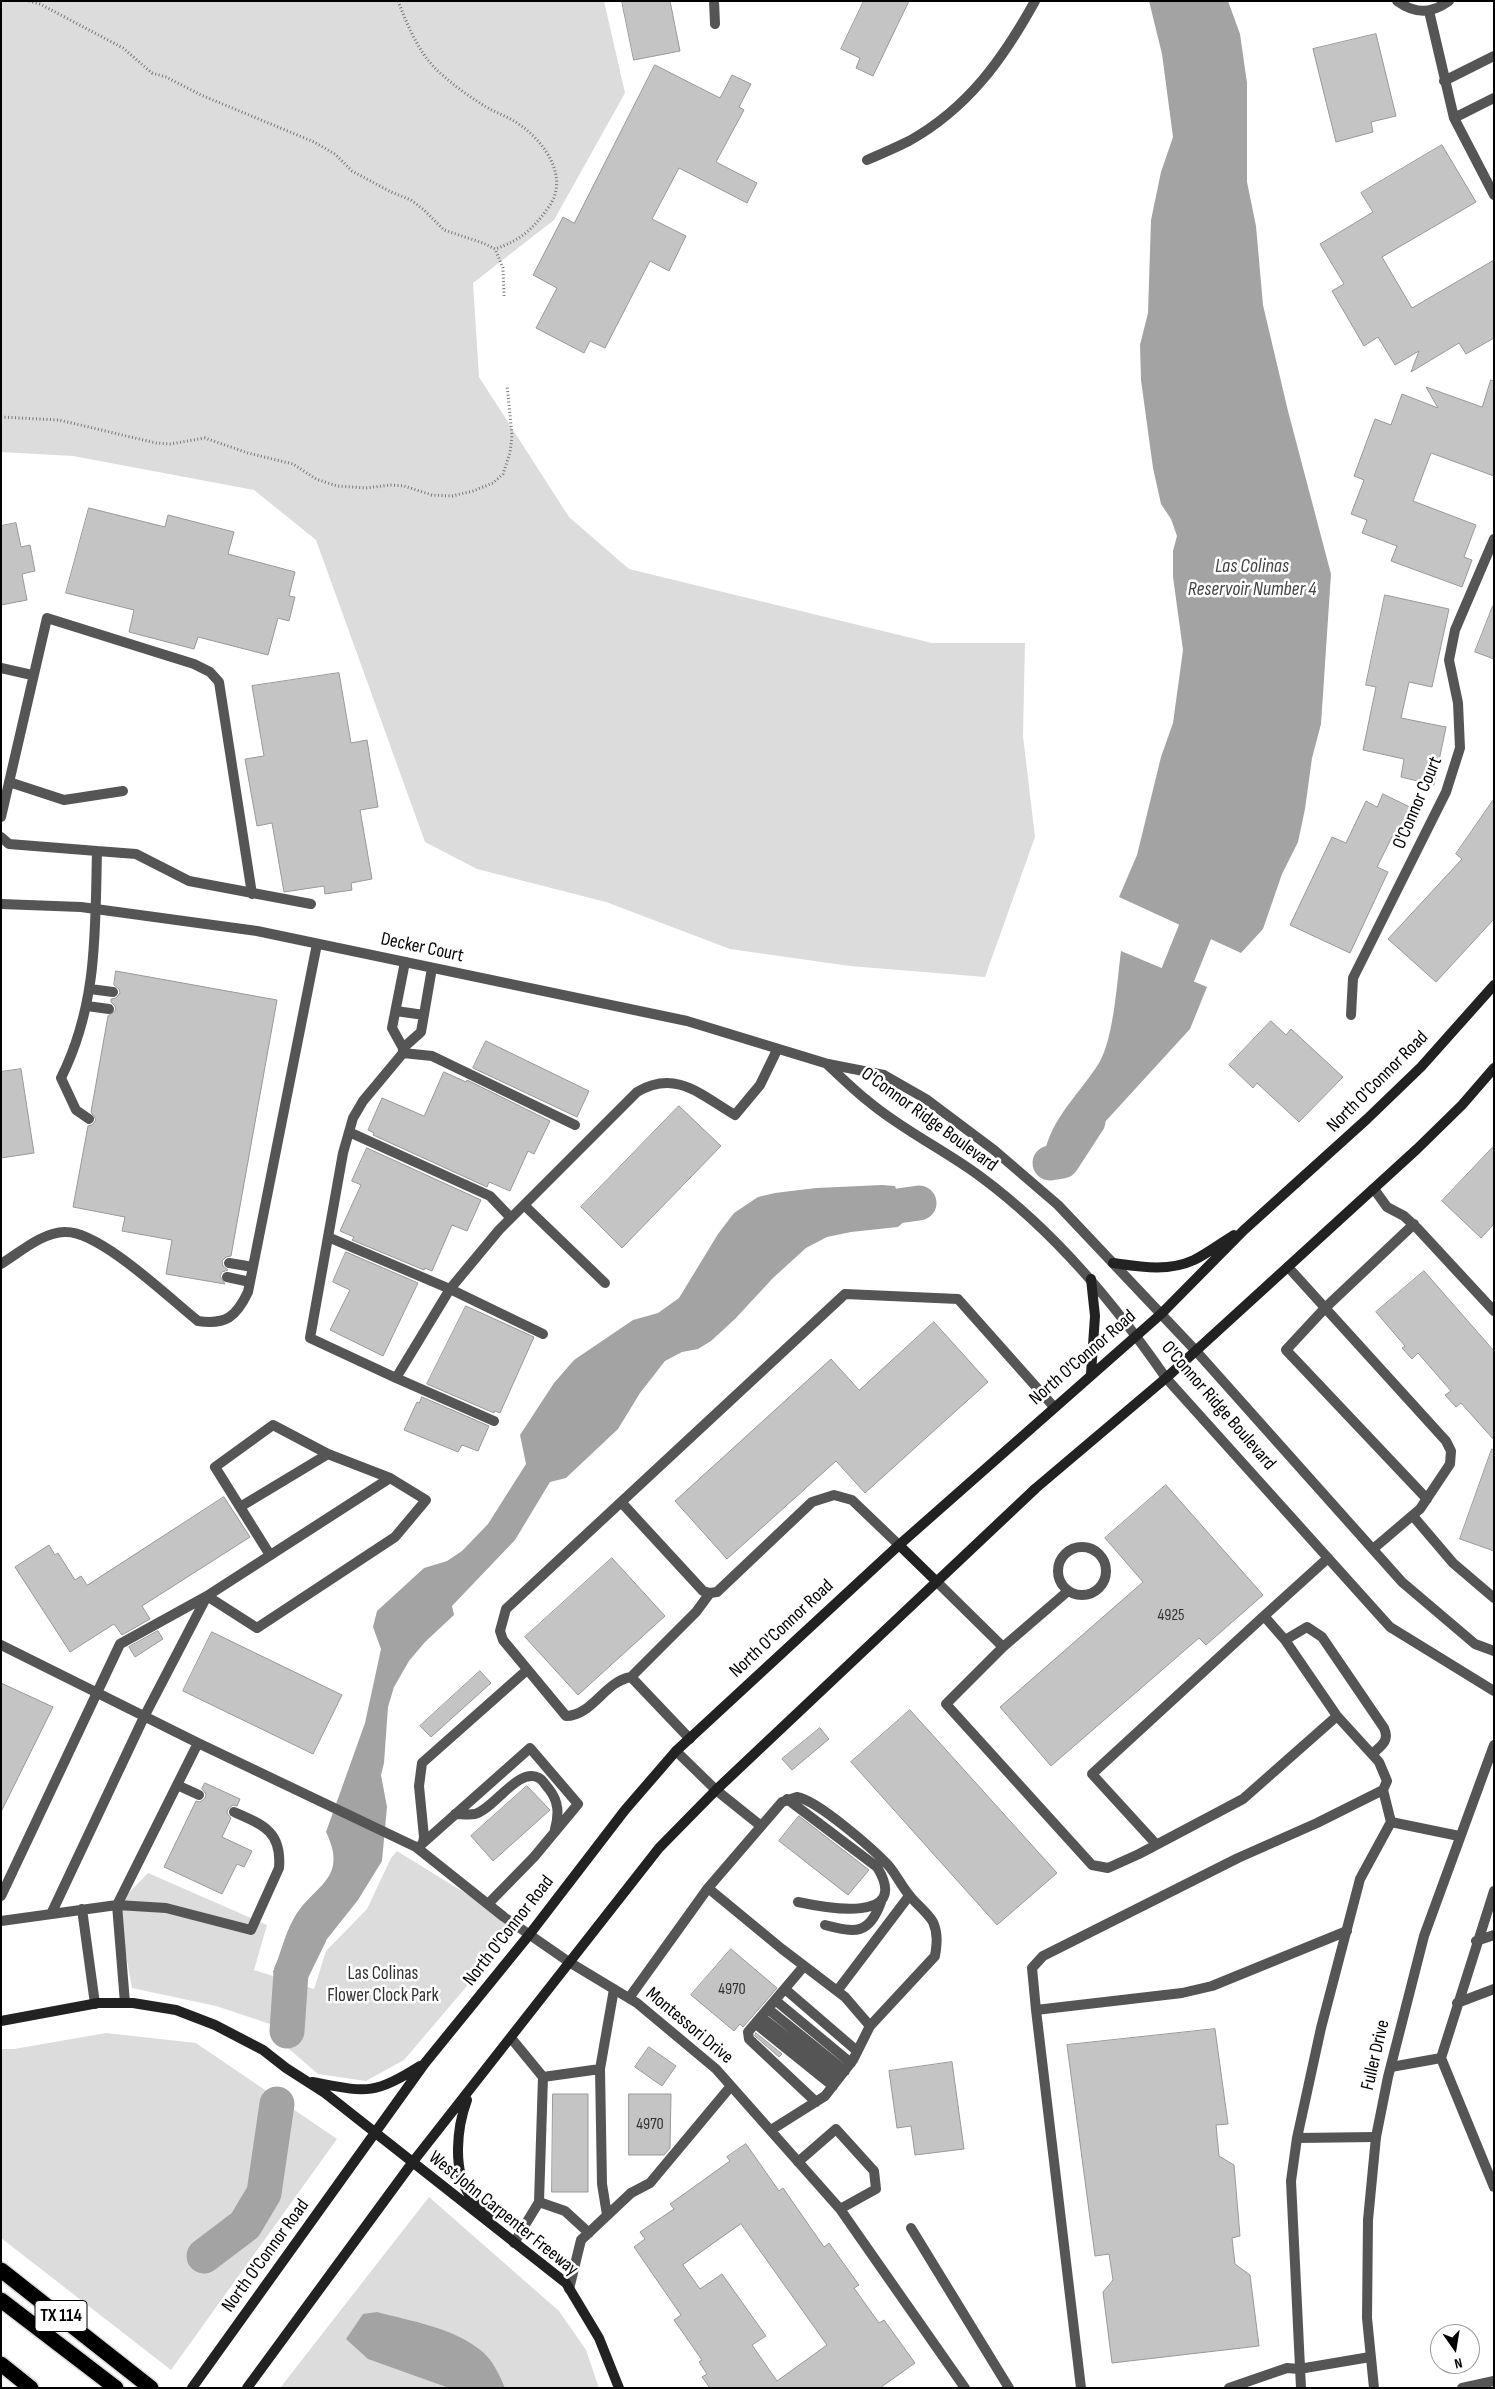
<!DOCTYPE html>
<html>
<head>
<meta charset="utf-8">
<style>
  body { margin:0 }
  #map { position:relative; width:1495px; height:2389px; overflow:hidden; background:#fff; font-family:"Sofia Sans Condensed",sans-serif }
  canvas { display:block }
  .frame { position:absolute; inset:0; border:2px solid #000; pointer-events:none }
  .north { position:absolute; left:1430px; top:2324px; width:50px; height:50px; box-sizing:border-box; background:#fff; border:1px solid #999; border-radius:50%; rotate:167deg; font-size:14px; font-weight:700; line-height:20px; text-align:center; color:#000 }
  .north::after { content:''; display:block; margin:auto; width:18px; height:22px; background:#000; clip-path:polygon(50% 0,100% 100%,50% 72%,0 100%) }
</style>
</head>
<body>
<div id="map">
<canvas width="1495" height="2389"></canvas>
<div class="frame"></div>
<div class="north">N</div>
</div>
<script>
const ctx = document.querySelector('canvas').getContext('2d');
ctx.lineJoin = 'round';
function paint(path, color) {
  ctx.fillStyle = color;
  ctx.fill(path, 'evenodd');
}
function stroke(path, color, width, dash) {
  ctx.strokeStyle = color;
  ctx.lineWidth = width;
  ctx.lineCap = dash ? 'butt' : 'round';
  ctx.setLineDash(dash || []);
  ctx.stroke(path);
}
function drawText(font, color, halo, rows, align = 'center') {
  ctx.font = font + ' "Sofia Sans Condensed",sans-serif';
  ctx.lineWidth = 5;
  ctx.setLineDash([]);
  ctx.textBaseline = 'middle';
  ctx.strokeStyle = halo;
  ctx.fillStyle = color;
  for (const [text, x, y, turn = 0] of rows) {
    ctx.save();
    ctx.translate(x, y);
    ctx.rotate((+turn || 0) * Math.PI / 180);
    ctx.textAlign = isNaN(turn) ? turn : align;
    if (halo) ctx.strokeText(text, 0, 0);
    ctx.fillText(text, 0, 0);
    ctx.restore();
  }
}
paint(new Path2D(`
  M1,1H604L625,93L554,220L473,283L479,377L569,517L629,569L932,643H1025L1023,736L1035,837L985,977L850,966L730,949L606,902L477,869L425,842L316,540L254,490L73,456L1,452Z
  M397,1851L504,1917L512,1933L404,2060L366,2081L318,2074L275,2037L270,2024L216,2006L132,1988L117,1905L148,1873L267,1925L254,1970L314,1989L326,1951L367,1909L391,1858Z
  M106,2033L196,2043L337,2139L171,2370L1,2238V2049H14Z
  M429,2197L559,2311L586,2350L599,2388H280Z`), '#dcdcdc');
paint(new Path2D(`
  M1149,1H1228L1240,34L1247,83V182L1256,226L1263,305L1288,411L1331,574L1321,724L1312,758L1305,809L1298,842L1282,874L1263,929L1241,953L1119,897L1137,855L1161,757L1173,723L1183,650L1173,577V551L1177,536L1171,519L1161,504L1153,468L1141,380L1140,345L1148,313L1151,220L1161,172L1173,137L1162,54Z
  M1121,951L1207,987L1190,1029L1072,1158L1062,1161L1046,1147C1056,1113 1081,1092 1099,1063C1114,1038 1117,981 1121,951Z
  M882,1185L895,1186L907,1219L898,1227L851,1232L827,1237L806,1248L773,1278L735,1319L711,1341L698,1349L682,1352L665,1361L640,1393L618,1429L566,1478L550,1482L515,1540L452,1606L454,1615L425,1642L409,1661L394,1687L388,1707L384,1763L381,1775L387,1807L382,1861L358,1900L327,1939L311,1953L303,1981L273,1972C281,1953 284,1936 294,1918C314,1884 349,1880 326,1832L365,1723L381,1649L373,1627L377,1611L424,1568L447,1561L462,1551L488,1524L526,1464L520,1435L554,1383L574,1360L633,1320L658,1313L679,1298L718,1234L734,1213L758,1197L775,1193L816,1188Z
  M377,2312C410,2321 451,2327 479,2349C492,2358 499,2374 505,2388H449L368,2359L346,2339L363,2314Z`), '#a3a3a3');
stroke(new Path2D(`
  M1160,1019L1195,932L1209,885
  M1050,1163L1062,1161L1088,1121
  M855,1212L919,1203
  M287,2031L291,1973L310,1934
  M204,2256L245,2225L264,2193L277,2104`), '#a3a3a3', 35);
const building = new Path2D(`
  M622,1H670L680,51L634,60Z
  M864,1H909L873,76L856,68L860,58L841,49Z
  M1376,34L1396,116L1371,122L1373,132L1336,142L1313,49Z
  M655,65L720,98L732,75L751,84L739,107L744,110L716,162L757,183L747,203L679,168L652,219L686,236L669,271L650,261L605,348L590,341L584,353L536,328L557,288L533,275L563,217L574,223Z
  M1442,145L1476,202L1382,257L1412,308L1494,260V338L1466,354L1459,343L1411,372L1419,351L1395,365L1378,337L1364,346L1332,291L1344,284L1320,244L1373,212L1361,193Z
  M1491,380L1494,381V476L1431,453L1413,501L1476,525L1464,557L1472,560L1462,587L1391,561L1397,546L1362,533L1367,520L1351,514L1364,480L1354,476L1375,419L1391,425L1402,394L1438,408L1426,387L1482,407Z
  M89,508L165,527L168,515L234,532L228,554L295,572L289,596L295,597L289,621L278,618L268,655L198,637L194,649L129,632L134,610L66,593Z
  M16,523L21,547L30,545L35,571L22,574L27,600L1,605V526Z
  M1385,595L1449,609L1432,687L1409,682L1401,718L1446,727L1434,785L1401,777L1404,759L1363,750L1376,687L1366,685Z
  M1493,606H1494V659L1475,652Z
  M339,673L351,743L367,740L378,807L360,810L372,879L351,883L352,890L325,894L324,886L284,892L272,823L257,826L245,759L264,756L252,686Z
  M1383,794L1418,811L1404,840L1393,835L1377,867L1388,872L1350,953L1290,925L1332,837L1346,843L1366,801L1377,807Z
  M1494,799V919L1436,982L1388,939L1462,859L1456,854Z
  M116,971L277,1000L231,1256L226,1257L222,1261L223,1266L228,1270L222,1272L220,1276L225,1284L166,1274L172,1240L122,1231L125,1217L73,1207L88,1126L92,1125L96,1120L91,1112L108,1016L116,1010L115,1006L111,1002V999L116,998L120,993L119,989L114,985Z
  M1271,1021L1286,1035L1291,1029L1343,1077L1299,1122L1257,1083L1253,1088L1229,1065Z
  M486,1041L589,1091L577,1117L473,1068Z
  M21,1069L34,1153L1,1158V1072Z
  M444,1072L466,1082L467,1080L550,1121L534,1154L528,1151L510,1191L489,1182L487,1187L373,1135L374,1133L368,1130L382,1098L424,1116Z
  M679,1106L721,1146L622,1248L581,1207Z
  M1494,1146V1224L1481,1238L1442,1201Z
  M367,1148L481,1200L467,1231L452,1225L432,1271L425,1268L424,1270L352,1240L354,1237L340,1231L361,1185L352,1181Z
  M346,1252L418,1283L383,1356L330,1330L350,1290L333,1282Z
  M1424,1271L1494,1351V1440L1461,1403L1456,1407L1445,1395L1451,1391L1418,1353L1412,1359L1402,1348L1405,1346L1376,1312Z
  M466,1306L534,1337L500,1413L495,1411L494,1413L427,1384Z
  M934,1322L988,1382L865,1493L836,1461L727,1559L675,1501L831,1359L859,1390Z
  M422,1397L489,1426L478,1451L462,1445L458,1452L404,1430L417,1402L419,1403Z
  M1492,1449L1494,1450V1551L1460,1539Z
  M1166,1485L1263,1595L1206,1645L1199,1638L1051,1766L1000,1707L1143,1582L1105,1538Z
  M224,1497L250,1537L142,1606L150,1619L122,1635L114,1624L70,1652L15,1567L49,1545L55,1555L58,1553L75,1580L81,1576L87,1585Z
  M612,1558L665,1616L578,1695L525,1637Z
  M158,1631L163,1639L135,1657L129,1647Z
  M212,1632L342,1695L313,1754L183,1691Z
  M480,1671L491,1683L431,1737L420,1726Z
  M1,1683L53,1707L1,1812Z
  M910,1710L1057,1873L997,1925L851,1762Z
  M820,1728L829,1739L792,1770L782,1759Z
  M205,1783L240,1799L237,1806L233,1805L228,1809L227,1813L231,1818L222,1837L252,1851L244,1867L237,1864L222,1894L164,1867L196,1801L200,1802L205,1798L206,1794L202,1789Z
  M527,1786L550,1810L493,1861L471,1836Z
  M799,1816L869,1870L848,1895L779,1841Z
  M731,1949L777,1988L743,2027L740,2024L734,2031L691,1995Z
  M1215,2029L1228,2124L1216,2125L1219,2156L1234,2165L1240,2236L1232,2238L1235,2264L1250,2275L1259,2346L1112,2363L1103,2292L1113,2280L1109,2254L1095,2256L1067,2045Z
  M756,2033L782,2054L779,2057L755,2036Z
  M649,2047L676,2066L662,2086L635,2067Z
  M952,2062L964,2149L915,2155L911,2126L897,2128L889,2071Z
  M553,2094H588V2192H552Z
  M629,2094H671L670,2148L664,2155H629Z
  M746,2144L779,2191L783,2188L824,2247L829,2243L859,2285L854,2288L879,2323L884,2320L915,2363L880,2388H710L702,2377L707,2374L699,2362L702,2360L674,2320L681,2315L634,2247L645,2239L640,2232L674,2209L670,2204L730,2161L727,2157ZM741,2224L827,2345L777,2381L752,2345L766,2336L722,2274L700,2289L683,2265Z`);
paint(building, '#c4c4c4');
stroke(building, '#999', 1);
const motorway = new Path2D(`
  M1,2270L151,2388
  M1,2300L116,2388
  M1,2364L31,2388`);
stroke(motorway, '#dbdbdb', 18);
stroke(new Path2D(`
  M29,1L40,4L123,48L152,73L166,77L201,95L314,142L335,154L352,171L391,192L411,200L424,210L444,230L483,243L495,249L503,268L504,296
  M398,1C407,24 418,51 435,68C448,81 464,93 480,103C492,112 508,116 520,125C546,143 570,179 548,208C532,230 521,240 495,249
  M1,417L59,420L156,443L170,444L205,438L248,453L293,464L316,479L337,486L366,488L390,485L404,486L432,495L452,496L473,491L493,483L503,474L510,453L512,435L507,385`), '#777', 3, [1, 2.5]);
stroke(new Path2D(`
  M714,1L715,24
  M1,668L32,675
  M9,782L64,800L123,791
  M1,817L47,618L194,664L210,672L219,682L252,894
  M1,837L9,844L97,851
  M432,968L421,1032L403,1048V1053L363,1101L353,1118L343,1153L310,1338L396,1378L450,1289L499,1230L637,1092C676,1069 701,1095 735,1115L760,1085L777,1050
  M90,989L113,992
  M87,1006L109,1009
  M396,1011L424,1015
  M403,1048L392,1028L405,962
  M403,1053L432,1056L575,1125
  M89,1119L76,1110L61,1078C98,1004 95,931 97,851L136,854L189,881L311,904
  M349,1132L490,1196L511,1218
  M1374,1189L1387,1207L1404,1216L1418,1229L1494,1311
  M524,1205L605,1283
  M1414,1224L1325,1308L1286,1350L1427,1499
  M328,1237L450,1289L543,1334
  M229,1263L253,1267
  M1,1264C19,1253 44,1231 66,1232C101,1232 169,1298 198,1321C226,1325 236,1317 248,1292L317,944
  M1288,1267L1446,1441L1451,1451L1450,1464L1420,1509L1373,1549
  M227,1277L250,1282
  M396,1378L494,1421
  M621,1502L703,1591L710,1593L717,1592L812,1502L834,1495L852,1500L899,1545
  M240,1507L328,1454
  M1413,1516L1453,1563L1494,1598
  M1058 1571a24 24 0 1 1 48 0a24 24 0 1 1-48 0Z
  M937,1582L1003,1647
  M1068,1591L1003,1647L946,1704L1092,1865L1108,1868L1139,1854L1243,1799L1337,1716L1285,1640L1264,1616L1328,1558
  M1285,1640L1307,1627L1322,1637L1384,1728C1390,1741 1381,1746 1372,1754
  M1,1645L198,1743L416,1847L504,1917L569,1962L637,2003L716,2069L840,2209L965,2388
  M631,1677L696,1612L710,1593
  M1337,1716L1379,1762L1387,1781L1383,1790
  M690,1739L631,1677C605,1681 592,1716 566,1716L503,1640L500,1631L506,1609L845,1294L958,1299L1054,1407
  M676,1751L716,1790L761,1826
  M177,1785L199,1795
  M797,1797C817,1800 873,1849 888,1865C896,1874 902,1887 910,1896C917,1905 927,1912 933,1922C938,1933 937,1944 935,1956L870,2026L845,1997L782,1949L708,1888L782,1802Z
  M787,1799L877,1867C912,1924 826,1908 798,1902
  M455,1814C461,1814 469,1815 475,1814C494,1809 519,1766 539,1778C543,1780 546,1786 549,1789C559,1802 559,1814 555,1829
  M423,1843L530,1748L578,1804L534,1857L488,1904
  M1156,1844L1092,1774L1264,1616
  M420,1846L423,1843L424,1837L419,1786L422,1763L527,1670
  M1,1896L120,1644L207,1596L390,1478
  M82,1909L95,2004
  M52,1912L144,1717L207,1596L257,1628L395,1537L426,1500L390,1478L328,1454L273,1425L215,1467L270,1555
  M1,1921L117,1905L198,1743
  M825,1925C856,1933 869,1935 881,1902
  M1476,1941L1494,1935
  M804,1966L748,2032L749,2039L816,2102
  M785,1989L857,2051
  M837,1991L909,1896
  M629,1998L708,1888
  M775,2000L851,2063
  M125,2003L117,1905L166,1908L251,1930L279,1868C282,1832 264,1825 234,1812
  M1457,2003L1494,1989
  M768,2009L845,2071
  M1036,2010L1032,1968L1043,1956L1238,1858L1317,1823L1383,1790L1391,1822
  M761,2017L839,2078
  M756,2024L833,2086
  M511,2038L543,2077L600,2069
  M1441,2058L1494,2187
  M1391,2067L1441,2058L1494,1891
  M771,2130L825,2096L853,2060L870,2026
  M1297,2138L1321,2028L1360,1879L1391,1822L1459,1836
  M798,2162L836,2129L874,2171L876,2189L840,2209
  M539,2202L565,2211L589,2233
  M607,2215L602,2184L600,2069L614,1989
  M911,2228L1009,2388
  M514,2243L539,2202L543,2077
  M569,2289L581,2240L631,2193L650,2183L731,2086
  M1081,2388L1036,2010L1182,1993L1212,1986L1347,1931
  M1229,2388L1287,2368L1299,2369L1370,2357
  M1301,2388L1291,2181L1297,2138L1376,2137`), '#555', 10);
stroke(new Path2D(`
  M1397,1C1415,14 1431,14 1449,1
  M1429,11L1454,118L1494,195
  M1444,81L1494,56
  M1454,118L1494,98
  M867,160C881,154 895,148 909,141C968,108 1003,59 1035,1
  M1351,1015L1353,978L1446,792L1460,748L1458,703L1449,660L1455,630L1494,539
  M1196,1351L1402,1582L1475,1644L1494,1651
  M1166,1378L1390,1627L1494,1691
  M1374,2388L1367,2318L1368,2220L1376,2137L1388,2077L1424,1936L1494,1745
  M1462,2388L1494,2381`), '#555', 10);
stroke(new Path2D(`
  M1,904L81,907L257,931L687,1021L828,1064L884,1075L926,1099L994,1150L1058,1205L1196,1351
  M828,1065C841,1077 854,1090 868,1101C902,1130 945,1150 981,1177C1055,1232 1114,1303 1166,1378`), '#555', 10);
stroke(new Path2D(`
  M1113,1263C1141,1267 1168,1272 1194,1260C1208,1253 1221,1243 1234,1235
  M1091,1279L1095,1316L1091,1374
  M899,1545L937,1582
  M1,2021L98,2003H133L176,2010L215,2025L263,2050L286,2068L325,2093L566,2283L599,2338L619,2388
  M312,2082C366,2092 372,2096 420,2066
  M467,2100C457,2127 452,2170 470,2196C475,2204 484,2211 491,2219
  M192,2388L425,2063L529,1935L625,1810L676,1751L899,1545L1161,1314L1244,1230L1367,1119L1421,1067L1494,985
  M247,2388L412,2163L659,1848L716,1790L1036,1488L1166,1378L1417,1149L1462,1105L1494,1068`), '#222', 10);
stroke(motorway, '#000', 15);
drawText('16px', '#313131', null, [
  ["4925",1171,1616],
  ["4970",732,1990],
  ["4970",650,2125]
]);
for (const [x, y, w] of [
  [61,2316,52]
]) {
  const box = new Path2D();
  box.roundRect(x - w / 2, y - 15.5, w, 31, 4);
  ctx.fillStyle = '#fff';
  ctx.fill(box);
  stroke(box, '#000', 1);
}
drawText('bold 18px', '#000', null, [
  ["TX 114",61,2316]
]);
drawText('19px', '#000', '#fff', [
  ["O'Connor Court",1418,803,-67],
  ["Decker Court",422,948,12],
  ["North O'Connor Road",1378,1082,-45],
  ["O'Connor Ridge Boulevard",929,1120,36],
  ["North O'Connor Road",1083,1358,-41],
  ["O'Connor Ridge Boulevard",1218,1406,49],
  ["North O'Connor Road",782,1629,-43],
  ["North O'Connor Road",509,1931,-52],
  ["Montessori Drive",689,2026,40],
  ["Fuller Drive",1376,2055,-77],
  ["West John Carpenter Freeway",503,2214,39],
  ["North O'Connor Road",266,2256,-54]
]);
drawText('19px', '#333', '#fff', [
  ["Las Colinas",383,1974],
  ["Flower Clock Park",383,1996]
]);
drawText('italic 20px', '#444', '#fff', [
  ["Las Colinas",1252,567],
  ["Reservoir Number 4",1252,590]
]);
</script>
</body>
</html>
